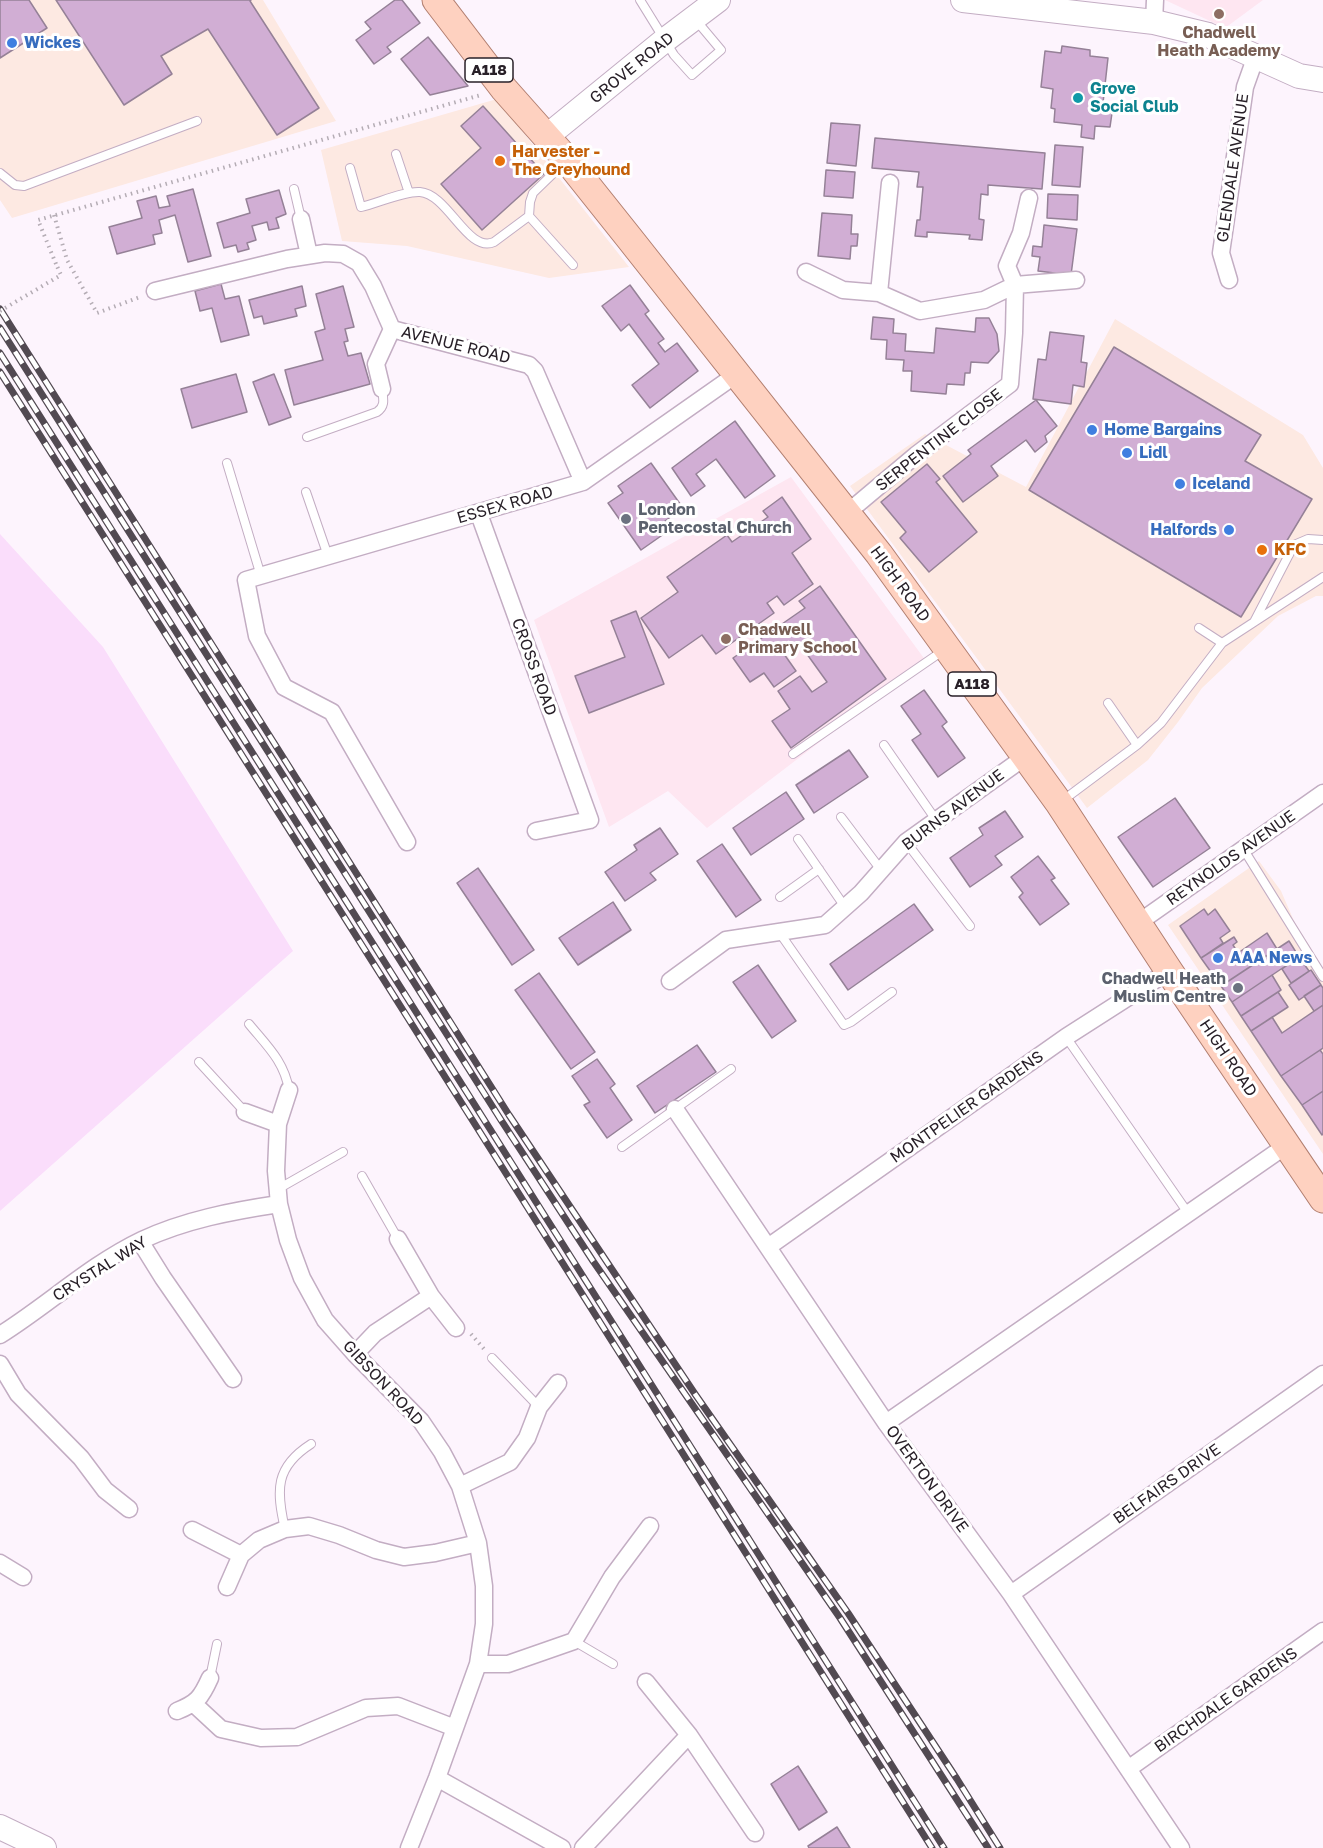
<!DOCTYPE html>
<html>
<head>
<meta charset="utf-8">
<style>
  body { margin:0 }
  canvas { display:block; background:#fdf4fd }
</style>
</head>
<body>
<canvas width="1323" height="1848"></canvas>
<script>
const ctx = document.querySelector('canvas').getContext('2d');
ctx.lineJoin = 'round';
function paint(path, color) {
  ctx.fillStyle = color;
  ctx.fill(path, 'evenodd');
}
function stroke(path, color, width, dash) {
  ctx.strokeStyle = color;
  ctx.lineWidth = width;
  ctx.lineCap = dash ? 'butt' : 'round';
  ctx.setLineDash(dash || []);
  ctx.stroke(path);
}
function drawText(font, color, halo, rows, align = 'center') {
  ctx.font = font + ' "Golos Text",sans-serif';
  ctx.lineWidth = 6;
  ctx.setLineDash([]);
  ctx.textBaseline = 'middle';
  ctx.strokeStyle = halo;
  ctx.fillStyle = color;
  for (const [text, x, y, turn = 0] of rows) {
    ctx.save();
    ctx.translate(x, y);
    ctx.rotate((+turn || 0) * Math.PI / 180);
    ctx.textAlign = isNaN(turn) ? turn : align;
    if (halo) ctx.strokeText(text, 0, 0);
    ctx.fillText(text, 0, 0);
    ctx.restore();
  }
}
paint(new Path2D(`
  M0,0H263L336,121L12,218L0,200Z
  M497,99L629,267L549,278L407,246L342,241L321,150Z
  M1115,319L1303,435L1323,468V596H1316L1278,616L1202,688L1178,722L1148,760L1087,808L850,486L925,434L1026,487Z
  M1259,861L1281,891L1294,921L1323,968V1154L1168,925Z`), '#fde9e2');
paint(new Path2D(`
  M1165,0H1263L1225,28Z
  M791,477L926,661L707,828L668,791L609,827L534,620Z`), '#fee6f1');
paint(new Path2D(`
  M0,534L103,647L293,951L0,1211Z`), '#faddfb');
const building = new Path2D(`
  M0,0H29L47,28L0,58Z
  M56,0H251L250,1L319,108L277,135L208,29L161,56L172,74L124,105Z
  M395,0H402L420,23L387,47L391,52L374,64L356,40L371,29L365,22Z
  M428,37L468,86L430,95L401,59Z
  M1062,46L1090,50V56L1108,58L1102,112L1112,113L1110,127L1095,126L1094,139L1081,137L1082,125L1054,122L1055,109L1051,108L1053,89L1041,87L1045,51L1061,53Z
  M483,106L544,174L482,230L441,184L481,148L461,126Z
  M831,123L860,125L856,166L827,163Z
  M875,138L1045,153L1042,189L988,185V195L981,194L979,219L984,220L982,240L969,239L970,235L927,232V237L915,236L917,220H920L923,187H917L919,172L872,168Z
  M1055,145L1083,147L1080,187L1052,185Z
  M826,170L855,172L853,198L824,196Z
  M193,189L211,256L188,262L175,215L159,220L162,233L153,235L155,244L117,254L109,227L142,218L137,201L156,196L159,208L170,206L167,196Z
  M279,190L286,214L276,218L279,228L269,230L267,222L252,226L256,240L247,243L249,249L238,252L236,245L224,248L217,223L250,213L246,199Z
  M1048,194L1078,195L1077,220L1047,218Z
  M822,213L852,215L851,234H858L857,246H851L850,259L818,256Z
  M1044,225L1077,229L1071,275L1038,271L1040,257L1032,256L1033,246L1042,247Z
  M221,284L225,299L239,296L249,335L221,342L212,308L200,311L195,291Z
  M630,285L649,311L645,314L664,339L658,343L665,352L677,343L698,371L650,408L632,385L659,364L629,324L621,331L602,306Z
  M302,286L306,306L295,309L297,316L264,324L262,316L254,318L249,300Z
  M343,286L354,327L345,329L348,341L344,342L348,356L361,353L370,384L294,405L285,370L323,360L315,332L325,329L316,294Z
  M873,317L894,319L893,333L906,334L905,351L934,353L936,328L975,332L976,318H989L997,334L999,351L988,363L971,362L970,373H965L964,385L947,384L946,394L911,391L912,371H903L904,360L886,359L887,340L871,339Z
  M1050,332L1084,336L1081,362L1087,363L1084,387L1073,385L1071,404L1033,399L1038,359L1046,360Z
  M1114,347L1261,435L1245,461L1312,499L1241,617L1029,490Z
  M236,374L247,412L192,428L181,389Z
  M274,374L291,417L269,425L253,382Z
  M1036,400L1057,426L1045,436L1047,442L1035,452L1026,440L991,466L998,476L963,502L943,476L971,454L968,450Z
  M735,421L775,476L745,498L716,459L696,474L705,486L691,496L672,468Z
  M651,463L683,508L665,521L671,529L641,550L608,503L623,493L618,486Z
  M927,464L940,479L936,482L977,532L929,572L900,538L906,532L881,502Z
  M782,497L811,539L792,553L813,584L784,605L777,596L767,603L774,613L716,654L702,635L669,658L641,618L678,592L667,577L727,535L732,542L768,517L763,511Z
  M820,586L886,679L791,748L772,721L790,709L778,691L800,676L812,692L827,682L799,643L784,654L796,671L774,687L764,673L750,682L733,658L805,608L799,601Z
  M636,611L664,684L589,713L575,676L625,657L611,621Z
  M924,690L947,722L942,726L965,758L938,777L912,740L921,734L901,706Z
  M849,750L868,777L814,813L796,785Z
  M786,792L804,819L751,855L733,828Z
  M1175,798L1210,848L1153,887L1118,837Z
  M1005,811L1023,837L995,856L1002,865L970,887L950,858L983,835L979,828Z
  M660,828L678,854L650,873L656,880L625,901L605,872L637,850L634,845Z
  M722,844L761,900L736,917L697,861Z
  M1038,856L1055,878L1051,880L1069,904L1040,925L1019,897L1023,893L1011,877Z
  M478,868L534,950L512,965L457,883Z
  M613,902L631,930L578,965L559,938Z
  M914,904L933,930L848,990L830,964Z
  M1204,909L1208,915L1215,909L1230,931L1220,938L1223,943L1201,958L1180,926Z
  M1267,933L1277,949L1221,986L1201,958L1234,937L1237,942L1233,945L1238,953Z
  M1289,941L1299,957L1232,1002L1221,986Z
  M1299,957L1309,971L1291,983L1282,969Z
  M758,965L796,1021L772,1038L733,982Z
  M1311,970L1321,985L1299,1000L1289,985Z
  M539,973L595,1052L571,1069L515,990Z
  M1272,975L1281,990L1241,1016L1232,1002Z
  M1321,985L1323,988V1005L1314,1011L1304,996Z
  M1278,992L1288,1007L1251,1031L1241,1016Z
  M1323,1005V1048L1281,1076L1251,1031L1272,1017L1282,1033Z
  M697,1045L716,1072L655,1113L637,1086Z
  M1320,1050L1323,1054V1091L1302,1105L1281,1076Z
  M597,1059L615,1084L610,1088L632,1120L607,1138L584,1105L590,1102L572,1076Z
  M1323,1091V1134L1322,1135L1302,1105Z
  M798,1766L827,1812L799,1830L771,1784Z
  M837,1827L850,1848H809L808,1846Z`);
paint(building, '#d1aed4');
stroke(building, '#958197', 1.5);
const lane = new Path2D(`
  M640,0L674,55L692,75L721,50L695,19
  M396,154L409,193
  M564,163L533,193L530,202L529,216L573,265
  M350,168L361,207C378,203 404,191 420,192C448,194 468,254 494,242L529,216
  M0,173L15,185L24,186L197,121
  M294,189L301,219
  M307,437L377,412C386,406 383,398 382,389
  M227,463L261,576
  M306,492L328,556
  M1254,622L1294,545L1308,539L1323,540
  M1222,643L1323,577
  M1108,703L1137,745
  M884,745L936,820
  M793,754L944,650
  M1062,801L1137,745L1161,723L1222,643L1199,628
  M841,817L881,870
  M798,839L845,907
  M906,842L970,926
  M1244,850L1323,977
  M780,897L819,869
  M779,932L844,1025L851,1022L892,992
  M249,1024C267,1046 284,1061 289,1090
  M1066,1037L1188,1213
  M199,1062L245,1112
  M622,1147L731,1069
  M362,1176L398,1239
  M278,1189L343,1152
  M492,1358L539,1407
  M285,1529C276,1490 275,1467 311,1444
  M574,1641L613,1664
  M210,1678L217,1644`);
const street = new Path2D(`
  M1154,22L1155,0
  M890,183L879,293L920,311L984,300L1015,285L1076,280
  M301,219L309,255
  M806,272L843,290L879,293
  M1229,280L1221,253L1245,87L1256,56
  M155,291L287,259L325,253L343,254L359,263L373,286L392,329
  M392,329L529,365L535,371L583,482
  M382,389L376,364L392,329
  M847,513L916,455L1010,384L1014,333L1015,285L1007,266L1021,233L1029,198
  M479,514L590,820L536,831
  M407,842L332,712L284,687L257,636L246,580L583,482L737,374
  M1138,923L1323,793
  M670,981L726,940L825,925L861,893L906,842L1025,757
  M289,1090L278,1124L276,1171L279,1204L288,1240L302,1278L325,1320L355,1354L421,1421L442,1452L460,1486L478,1543L484,1586V1624L478,1664L437,1778L409,1848
  M675,1109L886,1423L1011,1594L1181,1848
  M245,1112L278,1124
  M398,1239L431,1296L456,1328
  M140,1241L163,1278L233,1379
  M768,1247L1066,1037L1169,971
  M0,1335C48,1305 90,1265 142,1240C185,1220 232,1211 279,1204
  M355,1354L375,1333L431,1296
  M0,1364L18,1394L81,1458L105,1490L129,1509
  M886,1423L1287,1145
  M460,1486L510,1462L527,1438L539,1407L558,1383
  M192,1530L241,1555
  M0,1563L23,1577
  M227,1587L241,1555L259,1540L285,1529L309,1526L339,1535L376,1550L404,1557L435,1553L478,1543
  M1011,1594L1323,1374
  M478,1664H508L574,1641L612,1577L650,1526
  M646,1682L689,1735L755,1833
  M194,1704L221,1729L261,1738L297,1737L366,1708L398,1706L455,1728
  M177,1711C197,1703 201,1698 210,1678
  M1128,1769L1323,1631
  M437,1778L562,1848
  M583,1848L689,1735`);
const secondary = new Path2D(`
  M963,0L1154,22L1208,35L1299,76L1323,80
  M546,137L665,40L718,0
  M0,1827L44,1848`);
const primary = new Path2D(`
  M436,0L504,89L567,160L630,239L879,554L1059,803L1169,971L1323,1199`);
stroke(lane, '#c3adc3', 10);
stroke(street, '#c3adc3', 19);
stroke(secondary, '#c3adc3', 26);
stroke(primary, '#b27f70', 29);
stroke(new Path2D(`
  M54,215L67,260L97,313L140,297
  M56,264L38,220L481,95
  M471,1334L484,1349`), '#b5adb5', 4, [1.5, 4.5]);
stroke(lane, '#fff', 8);
stroke(street, '#fff', 16);
stroke(secondary, '#fff', 24);
stroke(primary, '#fed1c0', 27);
const rail = new Path2D(`
  M0,309L509,1115L695,1394L848,1613L957,1779L1000,1848
  M0,328L501,1120L593,1261L840,1618L988,1848
  M0,353L944,1848
  M0,372L932,1848`);
stroke(rail, '#524a52', 7);
stroke(rail, '#fff', 4.5, [14]);
stroke(new Path2D(`
  M0,311L61,275L56,264`), '#b5adb5', 4, [1.5, 4.5]);
for (const [x, y, r, color] of [
  [1219,14,6,"#8d6e63"],
  [12,43,6,"#3f7fe0"],
  [1078,98,6,"#0f9aa8"],
  [500,161,6,"#e8710a"],
  [1092,430,6,"#3f7fe0"],
  [1127,453,6,"#3f7fe0"],
  [1180,484,6,"#3f7fe0"],
  [626,519,6,"#6b7280"],
  [1229,530,6,"#3f7fe0"],
  [1262,550,6,"#e8710a"],
  [726,639,6,"#8d6e63"],
  [1218,958,6,"#3f7fe0"],
  [1238,988,6,"#6b7280"]
]) {
  const dot = new Path2D();
  dot.arc(x, y, r, 0, 2 * Math.PI);
  ctx.fillStyle = color;
  ctx.fill(dot);
  stroke(dot, '#fff', 2);
}
for (const [x, y, w] of [
  [489,70,48],
  [972,684,48]
]) {
  const box = new Path2D();
  box.roundRect(x - w / 2, y - 12, w, 24, 4.5);
  ctx.fillStyle = '#fff';
  ctx.fill(box);
  stroke(box, '#282028', 1.5);
}
drawText('bold 15px', '#282028', null, [
  ["A118",489,70],
  ["A118",972,684]
]);
drawText('bold 16px', '#785e54', '#fff', [
  ["Chadwell",1219,33],
  ["Heath Academy",1219,51],
  ["Chadwell",738,630,"left"],
  ["Primary School",738,648,"left"]
]);
drawText('bold 16px', '#366cbe', '#fff', [
  ["Wickes",24,43],
  ["Home Bargains",1104,430],
  ["Lidl",1139,453],
  ["Iceland",1192,484],
  ["Halfords",1217,530,"right"],
  ["AAA News",1230,958]
], 'left');
drawText('16px', '#282028', '#fff', [
  ["GROVE ROAD",632,68,-39],
  ["GLENDALE AVENUE",1233,168,-82],
  ["AVENUE ROAD",456,345,14],
  ["SERPENTINE CLOSE",939,440,-38],
  ["ESSEX ROAD",505,505,-16],
  ["HIGH ROAD",900,584,54],
  ["CROSS ROAD",534,667,70],
  ["BURNS AVENUE",953,810,-37],
  ["REYNOLDS AVENUE",1231,858,-35],
  ["HIGH ROAD",1228,1058,56],
  ["MONTPELIER GARDENS",967,1107,-35],
  ["CRYSTAL WAY",100,1269,-32],
  ["GIBSON ROAD",383,1383,47],
  ["OVERTON DRIVE",927,1479,54],
  ["BELFAIRS DRIVE",1167,1484,-35],
  ["BIRCHDALE GARDENS",1226,1700,-35]
]);
drawText('bold 16px', '#0d838f', '#fff', [
  ["Grove",1090,89],
  ["Social Club",1090,107]
], 'left');
drawText('bold 16px', '#c56008', '#fff', [
  ["Harvester -",512,152],
  ["The Greyhound",512,170],
  ["KFC",1274,550]
], 'left');
drawText('bold 16px', '#5b616d', '#fff', [
  ["London",638,510],
  ["Pentecostal Church",638,528],
  ["Chadwell Heath",1226,979,"right"],
  ["Muslim Centre",1226,997,"right"]
], 'left');
</script>
</body>
</html>
